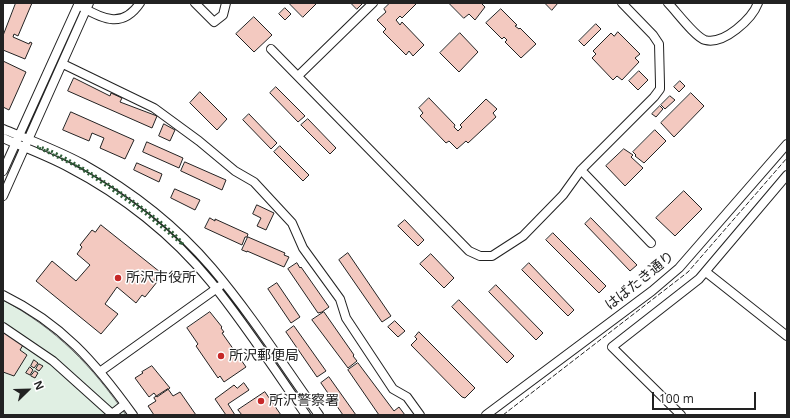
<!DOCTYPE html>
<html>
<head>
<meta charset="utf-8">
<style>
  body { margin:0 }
  #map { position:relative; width:790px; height:418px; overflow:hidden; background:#fff; font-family:"Open Sans",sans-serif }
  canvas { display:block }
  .frame { position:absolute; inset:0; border:4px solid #222; pointer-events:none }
  .north { position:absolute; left:8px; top:370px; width:40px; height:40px; -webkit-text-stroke:3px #fff; paint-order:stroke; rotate:67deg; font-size:11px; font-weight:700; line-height:16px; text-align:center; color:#222 }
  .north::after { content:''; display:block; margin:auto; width:14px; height:18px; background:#222; clip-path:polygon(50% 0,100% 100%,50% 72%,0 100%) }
  .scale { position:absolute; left:652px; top:392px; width:104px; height:18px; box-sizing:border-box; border:2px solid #222; border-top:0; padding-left:5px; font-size:12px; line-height:14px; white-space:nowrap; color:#222; -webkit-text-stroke:3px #fff; paint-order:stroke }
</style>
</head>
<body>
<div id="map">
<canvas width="790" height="418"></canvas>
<div class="frame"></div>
<div class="north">N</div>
<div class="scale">100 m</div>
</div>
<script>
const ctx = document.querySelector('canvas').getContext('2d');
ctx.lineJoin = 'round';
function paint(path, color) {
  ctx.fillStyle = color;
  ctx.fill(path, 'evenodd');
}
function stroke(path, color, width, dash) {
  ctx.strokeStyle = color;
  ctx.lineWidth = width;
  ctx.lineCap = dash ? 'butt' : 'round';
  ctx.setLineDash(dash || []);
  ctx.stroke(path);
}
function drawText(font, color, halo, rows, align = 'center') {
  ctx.font = font + ' "Open Sans","Noto Sans JP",sans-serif';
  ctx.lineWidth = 3;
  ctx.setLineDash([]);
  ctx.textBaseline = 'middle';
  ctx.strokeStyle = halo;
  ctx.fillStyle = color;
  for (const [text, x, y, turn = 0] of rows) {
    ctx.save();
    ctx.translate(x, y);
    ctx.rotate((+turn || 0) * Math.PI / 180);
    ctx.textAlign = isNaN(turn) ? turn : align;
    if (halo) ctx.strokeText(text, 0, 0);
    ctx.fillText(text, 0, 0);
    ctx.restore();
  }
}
const green = new Path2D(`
  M3,300C57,329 92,366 126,415H3Z`);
paint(green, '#e0efe3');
stroke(green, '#6f6f6f', 1);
const building = new Path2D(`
  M16,3H32L18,36L14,34L13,37L29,44L30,42L32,43L25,59L3,50V36Z
  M289,3H317L303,17Z
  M351,3H363L357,9Z
  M390,3H417L402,18L400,16L396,20L400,25L402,22L424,45L413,56L409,51L406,55L383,32L386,29L377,20L386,12L384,9Z
  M449,3H481L485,7L475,20L469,14L464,18Z
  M545,3H558L552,10Z
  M285,8L291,14L285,20L279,14Z
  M501,9L517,25L515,26L519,29L520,28L536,44L521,58L505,42L507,40L504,37L502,39L486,23Z
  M254,17L272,35L254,52L236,34Z
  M596,24L601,29L584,46L579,41Z
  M618,32L640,54L635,58L639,62L622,80L617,76L613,80L592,58L596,54L593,51L611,33L614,36Z
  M460,33L478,52L459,72L440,53Z
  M3,61L26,72L9,110L3,107Z
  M639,71L648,80L638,90L629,81Z
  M74,78L110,96L111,93L122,98L120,102L157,116L152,128L68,91Z
  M680,81L685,86L679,92L674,87Z
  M276,87L305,116L298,122L270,93Z
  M200,92L227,119L217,130L190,103Z
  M691,93L704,106L674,137L661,123Z
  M670,96L675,100L665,109L661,105Z
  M429,98L455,125L454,127L458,131L462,127L460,125L486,99L497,109L493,113L496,117L468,143L466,141L457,149L449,141L446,143L420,116L423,113L419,108Z
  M660,106L663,109L656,117L652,114Z
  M71,112L134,140L125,159L100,148L104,138L92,133L89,141L63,130Z
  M249,114L277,143L271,149L243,120Z
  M308,119L336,148L330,154L301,125Z
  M164,124L175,130L170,141L159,136Z
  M655,130L666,141L644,163L635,156L636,155L633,152Z
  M147,142L183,158L179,168L143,152Z
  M280,146L309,175L303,181L274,152Z
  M624,149L633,155L631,157L643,168L625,186L606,166Z
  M185,162L226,180L222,190L181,171Z
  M137,163L162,174L159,182L134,170Z
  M175,189L200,200L195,210L171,198Z
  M684,191L702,209L675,236L656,218Z
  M257,205L274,213L266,230L257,226L261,218L253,214Z
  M210,218L215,221V219L248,234L247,237H245L242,245L205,228Z
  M591,218L637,265L630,271L585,224Z
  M405,220L424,240L418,246L398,226Z
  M101,225L160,272L154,280L157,282L145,297L142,295L136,303L117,287L105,304L118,314L101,334L36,281L52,261L76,281L90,265L77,254L82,247L80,245L92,230L95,232Z
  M553,233L606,286L599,293L546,240Z
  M248,237L285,253L284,255L289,257L284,267L247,251V252L242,250Z
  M348,253L391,316L382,322L339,260Z
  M431,254L454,278L444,288L420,264Z
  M297,263L300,268L301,267L329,307L322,312L318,313L288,269Z
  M529,263L574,310L568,316L522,270Z
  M277,283L300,317L291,323L268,289Z
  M496,285L543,333L536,340L489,292Z
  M459,300L514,356L507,363L452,307Z
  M210,312L222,327L221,328L224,332L222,333L246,367L224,382L220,376L218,378L196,346L198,344L187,328Z
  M324,312L354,355L353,356L357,361L348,368L312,320Z
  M395,321L405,331L398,337L388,327Z
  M294,326L326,371L317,377L286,332Z
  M3,332L23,345L20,350L27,355L14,376L3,372Z
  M419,332L475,388L465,398L462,397L411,345L417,339L415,337Z
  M34,360L38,363L34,368L31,366Z
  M358,363L394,411L399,407L405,415H379L348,370Z
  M39,364L43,366L39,371L36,369Z
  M152,366L170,388L157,397L154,393L149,397L135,378L143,373L142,372Z
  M30,367L33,370L30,375L26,373Z
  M35,371L38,373L35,378L31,376Z
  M329,377L356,415H343L321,383Z
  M244,383L249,390L228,404L235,415H226L215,399L234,385L237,388Z
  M168,389L173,396L180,392L196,415H154L148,406L156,401L154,398Z
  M265,392L281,415H242L238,410Z`);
paint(building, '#f3c9c0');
stroke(building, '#222', 1);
const minor = new Path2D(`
  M195,3L214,22L223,15L226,3
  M668,3C676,11 695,37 705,40C724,45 752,19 758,3
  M82,7C104,20 123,28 140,3
  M271,49L469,251L480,256H492L523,236L563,195L581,170L654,97L660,89V84L659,44L653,35L622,3
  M63,64L154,108L199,141L235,171L254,182L292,223L303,248L340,299L346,318L393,389L407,397L420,415
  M298,76L373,3
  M3,129C30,140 57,150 83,164C131,191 176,226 212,268C251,314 284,366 319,415
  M3,138C25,148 48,156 70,168C122,195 173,235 211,282C245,324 275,370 306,415
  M581,170L651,243
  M3,171L79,3
  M3,196L89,3
  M706,272L787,336
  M3,295C62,324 95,362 133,415
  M3,327L53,361L112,414
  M101,371L220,286
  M111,415L125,404
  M486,415L652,291L679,268L787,144
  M681,415L612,347L699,279L787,175`);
stroke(minor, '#222', 10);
stroke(minor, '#fff', 8);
stroke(new Path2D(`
  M37,147C57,146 177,227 183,245L146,214L110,188L78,167Z`), '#2f5e38', 3, [2, 3]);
stroke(new Path2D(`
  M503,415L688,272L787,158`), '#222', 1, [5, 2]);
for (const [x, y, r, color] of [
  [118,278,4,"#c62828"],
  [221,356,4,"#c62828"],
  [261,401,4,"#c62828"]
]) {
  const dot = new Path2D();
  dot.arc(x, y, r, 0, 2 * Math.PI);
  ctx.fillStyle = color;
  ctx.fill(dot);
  stroke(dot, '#fff', 1.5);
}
drawText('14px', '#222', '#fff', [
  ["所沢市役所",126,278],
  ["所沢郵便局",229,356],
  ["所沢警察署",269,401]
], 'left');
drawText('14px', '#222', '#fff', [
  ["はばたき通り",640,281,-39]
]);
</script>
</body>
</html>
